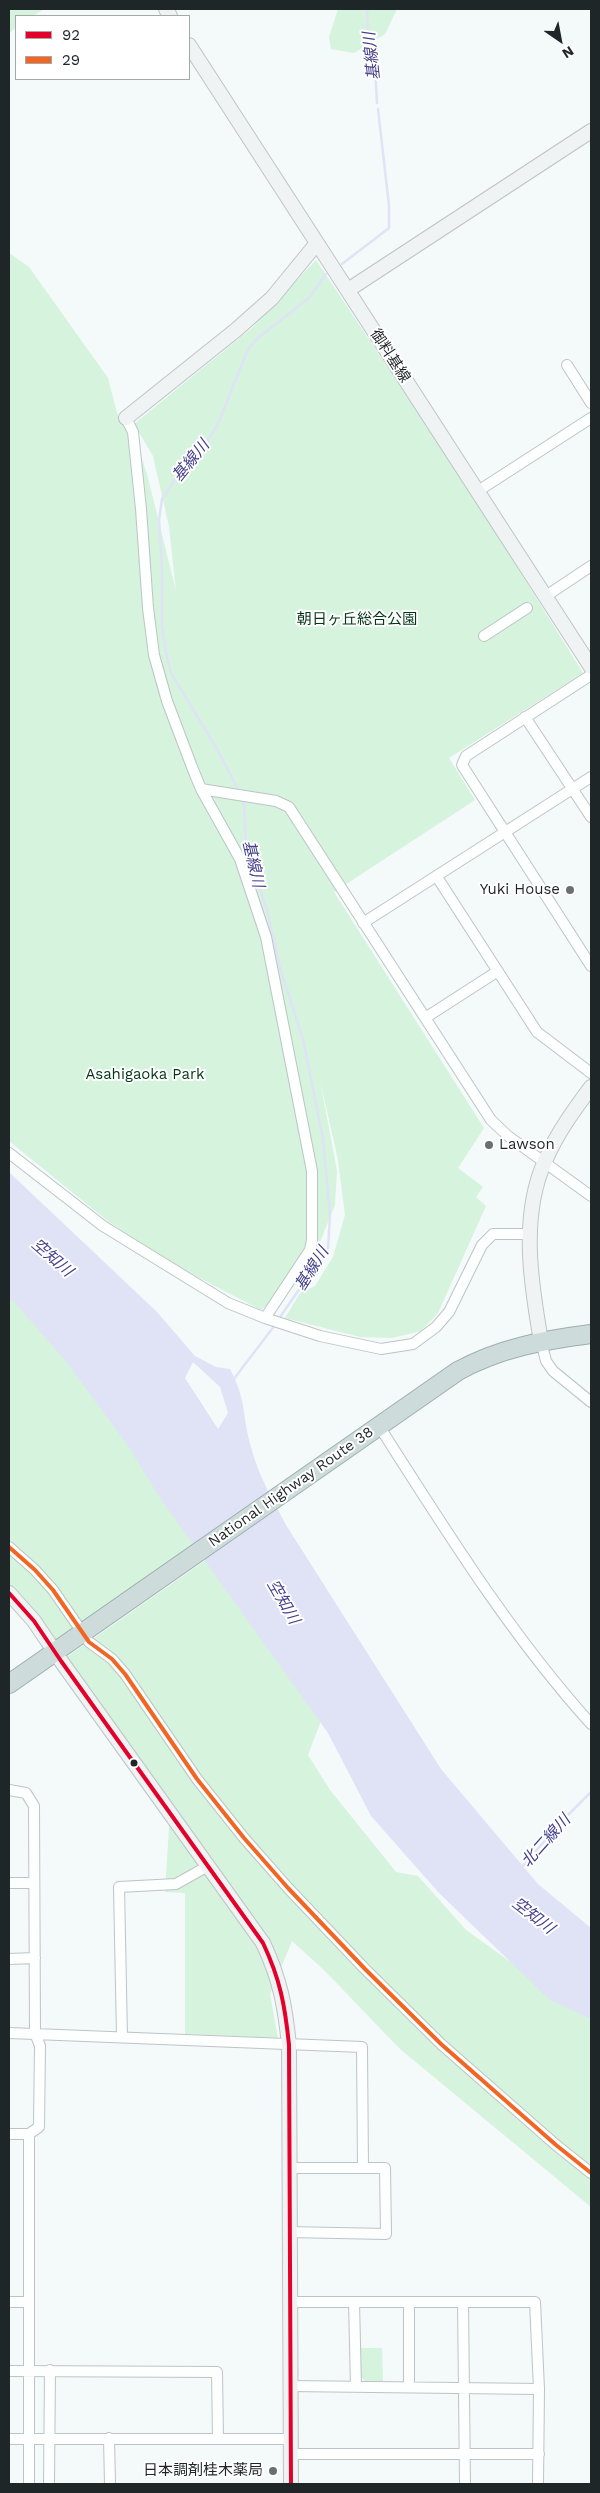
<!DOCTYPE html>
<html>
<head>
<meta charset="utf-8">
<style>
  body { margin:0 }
  #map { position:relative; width:600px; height:2493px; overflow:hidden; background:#f4f9fa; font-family:"Work Sans",sans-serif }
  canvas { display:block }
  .frame { position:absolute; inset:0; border:10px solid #1f2628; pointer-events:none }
  .legend { position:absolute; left:15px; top:15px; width:175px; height:65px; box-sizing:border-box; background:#fff; border:1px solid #a5a8a9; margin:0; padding:6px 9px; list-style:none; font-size:15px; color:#1f2628 }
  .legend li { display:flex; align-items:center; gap:10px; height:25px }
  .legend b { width:25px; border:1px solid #a5a8a9 }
  .north { position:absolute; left:535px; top:15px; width:50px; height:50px; -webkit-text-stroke:4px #fff; paint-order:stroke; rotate:147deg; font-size:14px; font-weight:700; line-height:20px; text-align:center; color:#1f2628 }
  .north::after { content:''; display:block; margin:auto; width:18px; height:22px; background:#1f2628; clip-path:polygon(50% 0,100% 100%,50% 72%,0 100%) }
</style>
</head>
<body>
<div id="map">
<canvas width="600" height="2493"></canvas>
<div class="frame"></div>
<ul class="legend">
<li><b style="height:6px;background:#e4002b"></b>92</li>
<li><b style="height:6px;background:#f26522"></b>29</li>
</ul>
<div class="north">N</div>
</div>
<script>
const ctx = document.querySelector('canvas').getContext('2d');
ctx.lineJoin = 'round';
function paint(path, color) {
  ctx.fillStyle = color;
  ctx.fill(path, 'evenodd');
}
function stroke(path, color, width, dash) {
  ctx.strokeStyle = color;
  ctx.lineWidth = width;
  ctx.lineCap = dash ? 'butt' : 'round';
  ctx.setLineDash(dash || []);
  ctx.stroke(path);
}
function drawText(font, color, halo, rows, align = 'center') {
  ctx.font = font + ' "Work Sans","Noto Sans JP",sans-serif';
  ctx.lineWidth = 4;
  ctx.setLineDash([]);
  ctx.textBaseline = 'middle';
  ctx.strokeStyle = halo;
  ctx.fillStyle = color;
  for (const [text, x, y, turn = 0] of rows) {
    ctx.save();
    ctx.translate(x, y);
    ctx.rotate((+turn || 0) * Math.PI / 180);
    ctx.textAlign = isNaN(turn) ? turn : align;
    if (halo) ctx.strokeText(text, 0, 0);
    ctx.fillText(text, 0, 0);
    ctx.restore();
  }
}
paint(new Path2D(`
  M9,9H44L33,16H16V28L9,33Z
  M338,9H397L385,34L354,53L331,49L329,37Z
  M9,253L29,267L108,378L117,413L142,459L147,474L176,591L169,526L153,456L134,424L252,328L316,260L464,482L583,673L449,758L475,800L334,892L484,1128L458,1168L483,1187L476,1197L486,1206L438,1313L421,1331L392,1338L360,1337L285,1318L300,1293L315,1286L333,1257L345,1215L338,1160L320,1080L337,1171L335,1205L315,1254L299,1278L261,1310L173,1264L109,1222L9,1141Z
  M9,1288L49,1327L203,1541L51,1646L9,1593Z
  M213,1555L322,1718L308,1755L330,1790L396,1872L418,1876L466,1930L544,1986L591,2012V2207L400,2049L325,1971L292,1941L270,1994L278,2038L185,2034V1893L165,1892L170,1812L61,1661Z
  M360,2348H382L383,2382H366L361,2377Z`), '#d5f3dd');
paint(new Path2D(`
  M9,1172L157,1312L195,1356L216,1367L230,1369C247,1401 242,1416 251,1447C258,1475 273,1500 286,1525L441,1769L538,1884L591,1928V2019L550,2000L439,1893L371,1816L328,1733L160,1498L127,1444L64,1359L17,1305L9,1298ZM193,1362L220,1387L228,1413L218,1429L185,1378Z`), '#e0e3f6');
stroke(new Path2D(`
  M367,9L368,35L375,67L377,103
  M342,264L389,228V206L378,109
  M240,793L217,749L171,673L166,653L162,627V567L159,520L162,499L178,475L200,453L218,424L248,349L258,338L310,297L326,274
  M242,798L244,806L246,847L267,910L280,968L303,1039L323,1139L330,1216L328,1248L278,1320
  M233,1380L275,1325
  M522,1867L563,1820L591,1792`), '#e0e3f6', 2.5);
const street = new Path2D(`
  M567,365L591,403
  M126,418L133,432L141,509L148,608L154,655L167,701L192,767L201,789L240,859L266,937L312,1171V1240L310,1250L265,1318
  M478,491L591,418
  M546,596L591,566
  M484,636L527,608
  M591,675L466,756L462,765L591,966
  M525,717L591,817
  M201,789L276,801L289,807L491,1120L508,1136L591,1196
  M437,877L537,1032L591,1073
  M363,923L591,777
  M425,1018L498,971
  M9,1153L103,1226L228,1303L265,1318L320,1336L381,1349L413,1344L436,1327L449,1312L482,1245L493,1234H531
  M541,1341L546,1361L553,1371L591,1402
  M379,1426C445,1529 509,1633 591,1724
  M9,1547L35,1570L53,1590L89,1642L112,1659L125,1674L197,1779L244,1838L288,1888L365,1969L441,2044L556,2145L591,2173
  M9,1790L26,1793L34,1806L35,2033L40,2046L39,2127L29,2134H9
  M9,1883H34
  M9,1959L35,1958
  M9,2033L362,2047L363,2168
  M122,2037L119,1887L176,1884L208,1866
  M29,2134V2484
  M289,2168H385L386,2234L289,2232
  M9,2302H29
  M290,2302H463L465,2484
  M354,2302L356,2387
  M409,2302V2387
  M463,2302H535L539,2389L538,2484
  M9,2371L217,2372L218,2438
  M290,2386L539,2389
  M109,2438L110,2484
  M9,2439H291
  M291,2454H539
  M49,2484L50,2370`);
const secondary = new Path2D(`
  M166,9L170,16
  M189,45L591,667
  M348,290L591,131
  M126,418L236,330L272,298L317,243
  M541,1341C531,1284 520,1216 545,1161C557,1133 574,1110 591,1087
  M9,1593L34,1621L61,1661L263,1943C280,1979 285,2005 289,2045L291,2484`);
const highway = new Path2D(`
  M9,1684L458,1371C500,1348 544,1340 591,1334`);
stroke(street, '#bec4c5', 12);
stroke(secondary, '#bec4c5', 16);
stroke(highway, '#9daead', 20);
stroke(street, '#fdfefe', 10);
stroke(secondary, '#eff3f3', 14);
stroke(highway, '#cddcdb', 18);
stroke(new Path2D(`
  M9,1593L34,1621L61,1661L263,1943C280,1979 285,2005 289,2045L291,2484`), '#e4002b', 4);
stroke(new Path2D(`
  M9,1547L35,1570L53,1590L89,1642L112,1659L125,1674L197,1779L244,1838L288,1888L365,1969L441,2044L556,2145L591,2173`), '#f26522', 4);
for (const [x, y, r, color] of [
  [570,890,5,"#6a7072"],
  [489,1145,5,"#6a7072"],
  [134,1763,4.5,"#1f2628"],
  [273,2471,5,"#6a7072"]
]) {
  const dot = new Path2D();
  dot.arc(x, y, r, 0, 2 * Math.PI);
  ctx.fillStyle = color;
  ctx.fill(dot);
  stroke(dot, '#fff', 2);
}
drawText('15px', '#1f2628', '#fff', [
  ["御料基線",390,356,57],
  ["National Highway Route 38",291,1487,-35]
]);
drawText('15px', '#043517', '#fff', [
  ["朝日ヶ丘総合公園",357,620],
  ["Asahigaoka Park",145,1075]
]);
drawText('15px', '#1f2628', '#fff', [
  ["Yuki House",560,890],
  ["Lawson",499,1145,"left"],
  ["日本調剤桂木薬局",263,2471]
], 'right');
drawText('italic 16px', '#45408c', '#fff', [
  ["基線川",372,56,-96],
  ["基線川",191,461,-51],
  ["基線川",253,864,77],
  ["空知川",52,1258,41],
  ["基線川",312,1269,-58],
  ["空知川",283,1602,60],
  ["北二線川",546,1841,-48],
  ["空知川",533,1916,38]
]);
</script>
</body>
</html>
